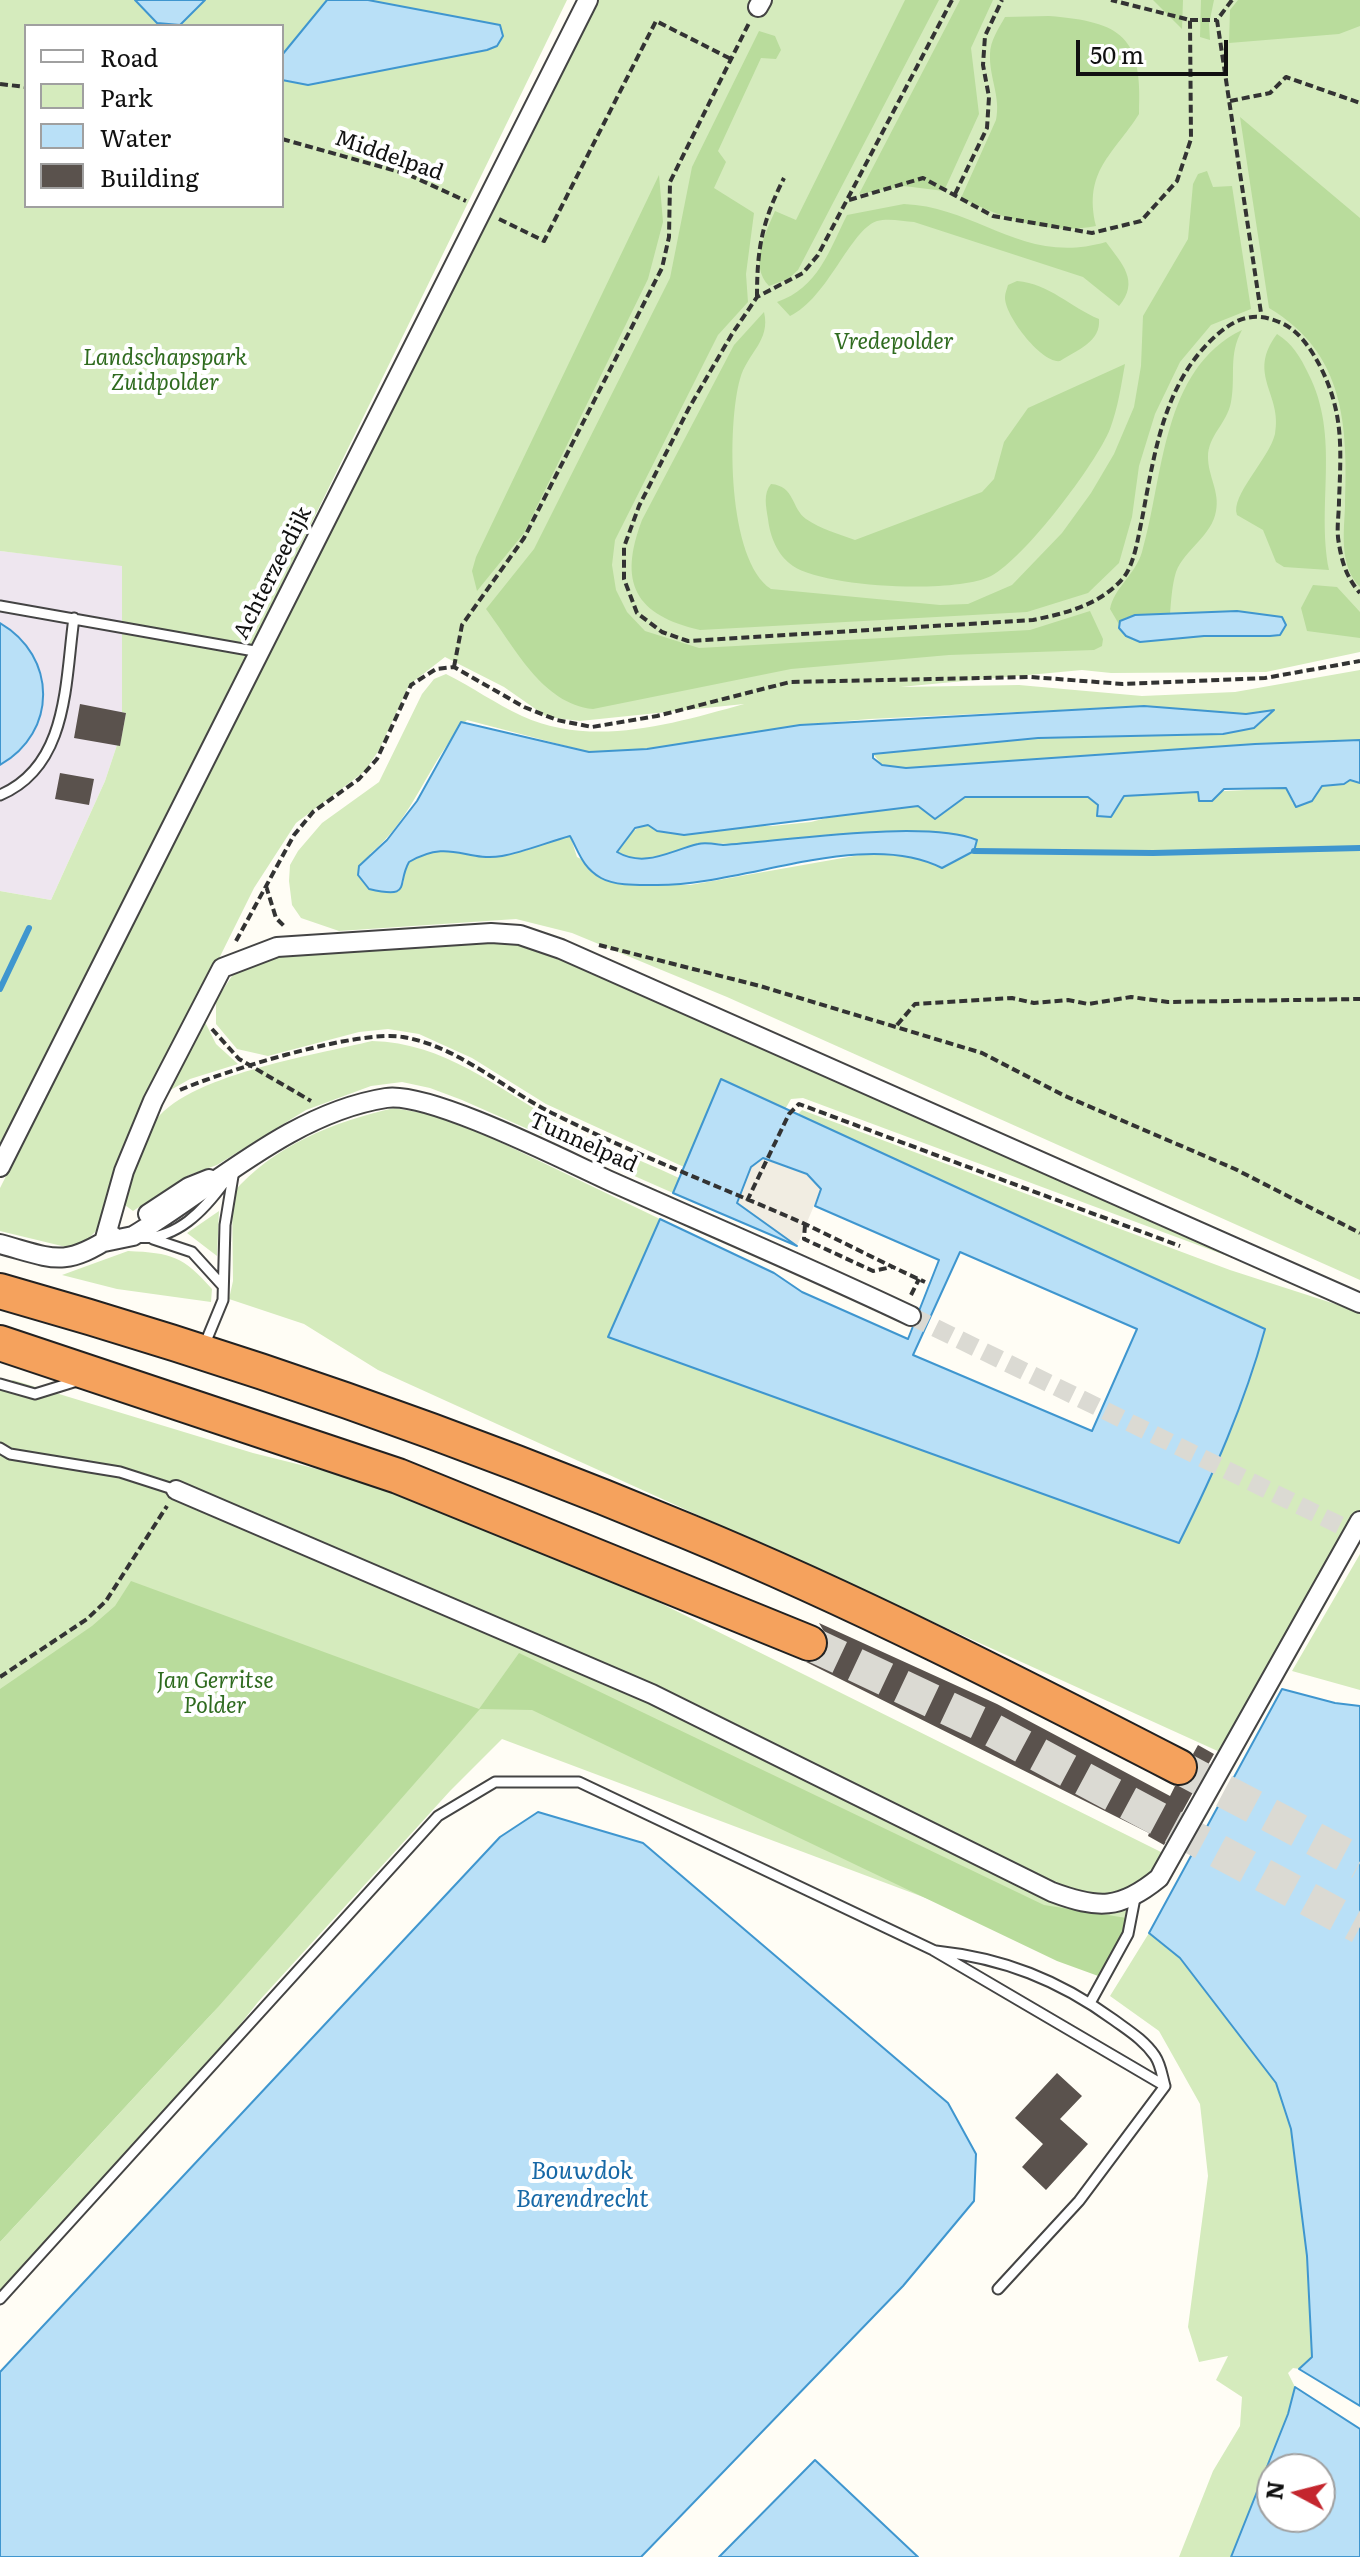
<!DOCTYPE html>
<html>
<head>
<meta charset="utf-8">
<style>
  body { margin:0 }
  #map { position:relative; width:1360px; height:2557px; overflow:hidden; background:#fffdf5; font-family:Literata,serif }
  canvas { display:block }
  .legend { position:absolute; left:24px; top:24px; width:260px; height:184px; box-sizing:border-box; background:#fff; border:2px solid #a0a0a0; margin:0; padding:10px 14px; list-style:none; font-size:24px; color:#111 }
  .legend li { display:flex; align-items:center; gap:16px; height:40px }
  .legend b { width:40px; border:2px solid #a0a0a0 }
  .north { position:absolute; left:1256px; top:2453px; width:80px; height:80px; box-sizing:border-box; background:#fff; border:2px solid #a0a0a0; border-radius:50%; rotate:277deg; font-size:22px; font-weight:700; line-height:32px; text-align:center; color:#111 }
  .north::after { content:''; display:block; margin:auto; width:28px; height:36px; background:#c4262e; clip-path:polygon(50% 0,100% 100%,50% 72%,0 100%) }
  .scale { position:absolute; left:1076px; top:40px; width:152px; height:36px; box-sizing:border-box; border:4px solid #111; border-top:0; padding-left:10px; font-size:24px; line-height:28px; white-space:nowrap; color:#111; -webkit-text-stroke:6px #fff; paint-order:stroke }
</style>
</head>
<body>
<div id="map">
<canvas width="1360" height="2557"></canvas>
<ul class="legend">
<li><b style="height:10px;background:#fff"></b>Road</li>
<li><b style="height:22px;background:#d5ebbd"></b>Park</li>
<li><b style="height:22px;background:#b9e0f7"></b>Water</li>
<li><b style="height:22px;background:#5a524d"></b>Building</li>
</ul>
<div class="north">N</div>
<div class="scale">50 m</div>
</div>
<script>
const ctx = document.querySelector('canvas').getContext('2d');
ctx.lineJoin = 'round';
function paint(path, color) {
  ctx.fillStyle = color;
  ctx.fill(path, 'evenodd');
}
function stroke(path, color, width, dash) {
  ctx.strokeStyle = color;
  ctx.lineWidth = width;
  ctx.lineCap = dash ? 'butt' : 'round';
  ctx.setLineDash(dash || []);
  ctx.stroke(path);
}
function drawText(font, color, halo, rows, align = 'center') {
  ctx.font = font + ' Literata,serif';
  ctx.lineWidth = 8;
  ctx.setLineDash([]);
  ctx.textBaseline = 'middle';
  ctx.strokeStyle = halo;
  ctx.fillStyle = color;
  for (const [text, x, y, turn = 0] of rows) {
    ctx.save();
    ctx.translate(x, y);
    ctx.rotate((+turn || 0) * Math.PI / 180);
    ctx.textAlign = isNaN(turn) ? turn : align;
    if (halo) ctx.strokeText(text, 0, 0);
    ctx.fillText(text, 0, 0);
    ctx.restore();
  }
}
paint(new Path2D(`
  M0,551L123,565L122,712L126,713L120,746L117,745L105,781L51,900L0,891Z`), '#eee6ef');
paint(new Path2D(`
  M0,0H567L102,952L0,1143V891L51,900L105,781L117,745H120L126,713L122,712V566L0,551ZM26,26H282V206H26Z
  M598,0H1360V652L1266,672L1111,673L1082,670L900,687L1019,685L1142,696L1235,692L1360,670V740L1255,744L906,768L882,765L873,754L1038,738L1223,734L1262,711L1246,714L1144,706L869,719L800,725L647,749L589,752L467,720C428,761 415,817 370,854L386,893C413,887 398,879 409,862C450,839 465,861 502,856C524,853 548,842 570,835L577,857L632,885H690L871,853L921,857L942,868L974,851L701,843C673,853 645,867 617,852C625,837 631,829 648,825L772,826L811,822L853,811L918,806L935,819L965,797H1088L1111,817L1124,796L1287,788L1293,804L1322,786L1344,784L1350,780L1360,783V1280L727,997L572,933L516,919L339,931L301,918L292,905L289,881L290,865L298,851L322,823L379,782L422,694L434,679L446,674C472,687 496,704 522,716C593,748 672,724 744,704L580,721L547,717L504,687L445,657L409,685L379,750L365,771L296,823L254,888L122,1154L97,1230L85,1242L66,1247L0,1231V1188Z
  M515,941L539,948L1241,1258L1238,1260L803,1098L791,1099L784,1111L721,1080L684,1167L546,1104L472,1058L419,1034L388,1029L359,1032L268,1056L237,1049L216,1024V1000L234,973L263,958L429,943Z
  M204,1020L216,1044L238,1064L190,1079L167,1092Z
  M372,1041C445,1043 495,1087 556,1121C595,1143 639,1159 679,1178L673,1193L462,1100L430,1088L402,1082L371,1086L306,1110L217,1165L189,1175L133,1211L125,1205C133,1179 138,1148 153,1124C184,1075 316,1055 372,1041Z
  M394,1108L450,1118L660,1219L608,1337L1179,1543C1214,1472 1244,1405 1264,1329L796,1116L802,1110L1230,1270L1360,1312V1510L1222,1753L378,1370L304,1324L229,1299L233,1281L232,1194C274,1145 333,1122 394,1108Z
  M219,1211L217,1256L187,1233Z
  M128,1251C172,1253 183,1256 212,1289L211,1302L117,1289L62,1275Z
  M13,1380L253,1453L385,1486L624,1585L1167,1855L1099,1963L502,1739L450,1791L258,2002L189,2089L0,2295V2242L218,2007L0,2234V1390Z
  M1360,1554V1690L1292,1671Z
  M1149,1933L1180,1958L1276,2083L1291,2129L1307,2256L1312,2357L1299,2369L1293,2368L1288,2373L1295,2387L1288,2414L1231,2557H1179L1213,2471L1240,2426L1242,2397L1216,2380L1228,2356L1199,2362L1188,2327L1208,2176L1200,2104L1159,2031L1110,1996Z`), '#d5ebbd');
paint(new Path2D(`
  M905,0H939L798,270L788,279L769,286C749,265 765,234 775,211L796,220Z
  M960,0H993L971,48L979,114L944,191L904,186L859,194Z
  M1153,0H1183L1182,29Z
  M1201,0H1214L1209,24L1210,40L1200,37Z
  M1238,0H1360V26L1339,34L1229,43L1230,10Z
  M1049,16C1122,22 1143,36 1139,114C1113,155 1083,171 1096,226C1047,235 1005,219 961,198L996,120C1001,97 989,77 990,54C990,41 999,28 1005,17Z
  M759,31L775,36L781,50L776,59L761,58L718,151L726,162L714,188L754,213L746,274L748,302L718,335L615,540L612,565L616,590L627,612L645,631L699,648L1030,630L1090,611L1103,639L1102,646L1094,650L949,655L791,669L593,709C542,704 514,646 486,609L534,549L670,278L692,167Z
  M1240,117L1360,218V587C1339,566 1344,533 1345,506C1348,426 1345,353 1269,308Z
  M1207,171L1213,187L1232,186L1251,309L1211,325L1180,362L1155,414L1139,466L1132,517L1119,563L1088,593L1027,612L700,630C635,615 618,583 642,520L734,345L764,312C771,341 747,353 740,379C727,425 727,560 771,589L940,605L968,604L1012,585L1062,533L1091,493L1114,454L1134,407L1141,366L1143,316L1188,239L1193,184L1198,174Z
  M659,175L663,222L648,279L524,533L477,591L472,571L476,557Z
  M904,204C979,207 1023,266 1106,242C1122,264 1140,281 1119,306L1083,277L914,222C903,221 888,218 877,221C850,230 828,298 790,316L777,302C818,288 829,251 847,215Z
  M1017,281C1050,284 1070,307 1099,319C1101,342 1077,350 1060,361C1042,364 1004,315 1005,297C1005,293 1007,289 1008,285Z
  M1242,330C1228,355 1236,376 1231,402C1227,424 1208,435 1208,457C1208,476 1220,492 1216,511C1212,536 1185,549 1176,572C1172,585 1171,601 1170,615L1127,617L1120,621V626L1110,609C1114,588 1135,575 1142,552C1164,478 1161,369 1242,330Z
  M1277,334C1292,343 1301,358 1308,373C1341,437 1316,503 1329,570L1284,567L1276,562L1263,530L1237,515C1230,496 1269,459 1275,434C1283,394 1246,375 1277,334Z
  M1125,364C1121,386 1118,408 1110,429C1096,464 1024,559 991,576C956,594 826,588 793,566C777,555 770,536 768,519C766,506 763,494 771,484C795,486 791,508 806,519C821,529 838,534 855,540L982,492L994,479L1004,442L1028,408Z
  M1313,585L1337,587L1360,612V638L1307,631L1301,608Z
  M131,1581L479,1709L519,1653L1044,1905L1133,1919L1101,1977L1057,1961L532,1710L480,1709L218,2007L0,2242V1689L92,1626L115,1606Z`), '#b9dc9c');
paint(new Path2D(`
  M767,1157L807,1174L821,1189L797,1246L737,1203L751,1167Z`), '#f1ede2');
const water = new Path2D(`
  M135,0H205L180,25L157,23Z
  M327,0H368L500,25L503,36L497,46L487,50L308,85L282,80V55Z
  M1237,611L1282,617L1286,625L1280,635L1270,636H1204L1140,642L1126,636L1119,628L1120,621L1135,615Z
  M0,623C57,656 58,732 0,765Z
  M1144,706L1246,714L1274,710L1254,728L1223,734L1038,738L873,754V758L882,765L906,768L1255,744L1360,740V783L1350,780L1344,784L1322,786L1312,801L1296,807L1286,788L1224,789L1212,801H1199L1198,792L1124,796L1111,817L1097,816L1098,805L1088,797H965L935,819L918,806L684,835L657,831L648,825L635,828L617,852C645,868 669,851 698,844C705,842 715,844 723,845C784,841 925,819 977,840L974,851L942,868C863,828 745,886 655,885C639,885 615,886 601,878C582,867 579,852 570,836C548,842 524,852 502,856C465,862 450,838 409,862C396,885 413,899 369,889L358,875L359,866L387,840L417,801L461,722L589,752L647,749L800,725Z
  M721,1079L1265,1329C1244,1405 1214,1473 1179,1543L608,1337L660,1219L774,1273L802,1292L908,1339L939,1260L815,1206L821,1189L807,1174L763,1158L751,1167L737,1203L797,1246L673,1193ZM960,1252L1137,1329L1092,1431L913,1355Z
  M1282,1689L1335,1703L1360,1706V2406L1299,2369L1312,2357L1307,2256L1291,2129L1276,2083L1180,1958L1149,1933Z
  M538,1812L643,1843L948,2103L976,2154L974,2201L903,2286L641,2557H0V2372L500,1837Z
  M1295,2387L1360,2429V2557H1231L1288,2414ZM1272,2469H1320V2517H1272Z
  M815,2460L918,2557H719Z`);
paint(water, '#b9e0f7');
stroke(water, '#3f96cf', 2);
stroke(new Path2D(`
  M974,851L1153,853L1360,848
  M0,989L29,928`), '#3f96cf', 6);
paint(new Path2D(`
  M80,704L126,713L120,746L74,738Z
  M60,773L94,779L89,805L55,799Z
  M819,1623L997,1704L1170,1796L1175,1786L1189,1784L1196,1777L1199,1765L1193,1754L1198,1745L1214,1754L1164,1845L1148,1836L1149,1833L806,1662L821,1659L828,1650L829,1640Z
  M1057,2073L1082,2096L1060,2119L1088,2144L1046,2190L1022,2167L1043,2144L1015,2118Z`), '#5a524d');
stroke(new Path2D(`
  M911,1316L1360,1535`), '#dbdad3', 18, [18, 9]);
stroke(new Path2D(`
  M809,1643L983,1725L1360,1927
  M1179,1767L1360,1863`), '#dbdad3', 34, [34, 17]);
const lane = new Path2D(`
  M0,606L260,652
  M0,795C69,766 65,681 74,618
  M136,1237C176,1242 205,1209 226,1180
  M153,1239L192,1252L222,1285
  M204,1346L223,1300L225,1225L234,1170
  M0,1384L35,1394L77,1381
  M0,1448L10,1454L120,1472L176,1490
  M936,1951C1003,1958 1059,1980 1114,2020C1129,2031 1144,2040 1155,2056C1161,2065 1162,2076 1165,2086
  M1090,2003L1128,1934L1135,1898
  M0,2299L438,1816L495,1782H579L933,1950L1165,2086L1079,2201L998,2289`);
const street = new Path2D(`
  M758,7L762,0
  M0,1167L588,0
  M148,1214L189,1187L209,1179
  M104,1242L124,1171L153,1101L222,968L277,947L491,933L520,935L561,949L1360,1303
  M104,1242L133,1236C213,1188 291,1113 386,1098C429,1091 566,1161 612,1182C711,1226 812,1269 911,1316
  M0,1244C55,1259 63,1268 113,1236
  M176,1490L652,1694L1052,1892C1098,1909 1120,1910 1159,1878L1360,1521`);
const highway = new Path2D(`
  M0,1291C234,1357 464,1438 689,1532C856,1601 1018,1684 1179,1767
  M0,1343L398,1476L809,1643`);
stroke(lane, '#444', 13);
stroke(street, '#444', 22);
stroke(highway, '#222', 38);
stroke(new Path2D(`
  M952,0L818,255L803,273L757,297L732,334L689,408L639,506L624,547V579L637,613L662,632L688,641L1033,620C1066,613 1101,605 1124,577C1135,562 1138,537 1142,519C1155,451 1164,380 1219,333C1238,317 1256,312 1279,322C1298,329 1311,349 1320,366C1344,413 1341,449 1339,501C1339,515 1336,530 1339,544C1342,563 1347,578 1360,593
  M1232,0L1217,20L1261,313
  M1190,20H1217
  M0,84L26,87
  M1230,101L1270,93L1286,77L1360,103
  M282,139L407,174L466,201
  M955,194L987,128L989,97L983,65L985,36L1002,0
  M849,200L923,178L993,216L1092,233L1141,221L1177,181L1191,139L1190,20L1111,0
  M499,219L544,241L656,21L731,59
  M757,297C757,248 762,222 784,178
  M454,667L462,625L524,538L662,268L669,237L670,182L749,23
  M266,886L276,918L285,927
  M236,941L294,835L313,812L359,779L377,759L411,685L436,669L454,667L524,707L557,720L592,727L657,716L790,682L1031,677L1123,684L1265,678L1360,661
  M599,945L760,986L982,1053L1065,1096L1235,1169L1360,1233
  M897,1025L915,1004L1012,998L1034,1003L1068,1000L1088,1004L1131,997L1168,1002L1360,999
  M212,1029L239,1059L311,1101
  M180,1090C224,1071 358,1029 403,1037C460,1047 503,1089 554,1114C636,1155 721,1187 805,1224C845,1243 885,1264 925,1282
  M747,1201L789,1114L799,1104L1180,1246
  M805,1225L804,1239L873,1271L892,1267
  M911,1295L919,1279
  M0,1677L87,1619L106,1601L167,1506`), '#333', 4, [8, 4]);
stroke(lane, '#fff', 9);
stroke(street, '#fff', 18);
stroke(highway, '#f5a25d', 34);
drawText('22px', '#111', '#fff', [
  ["Middelpad",389,156,19],
  ["Achterzeedijk",273,573,-63],
  ["Tunnelpad",583,1143,24]
]);
drawText('italic 22px', '#2f6b1f', '#fff', [
  ["Vredepolder",894,343],
  ["Landschapspark",165,359],
  ["Zuidpolder",165,384],
  ["Jan Gerritse",215,1682],
  ["Polder",215,1707]
]);
drawText('italic 24px', '#1768a6', '#fff', [
  ["Bouwdok",582,2172],
  ["Barendrecht",582,2200]
]);
</script>
</body>
</html>
